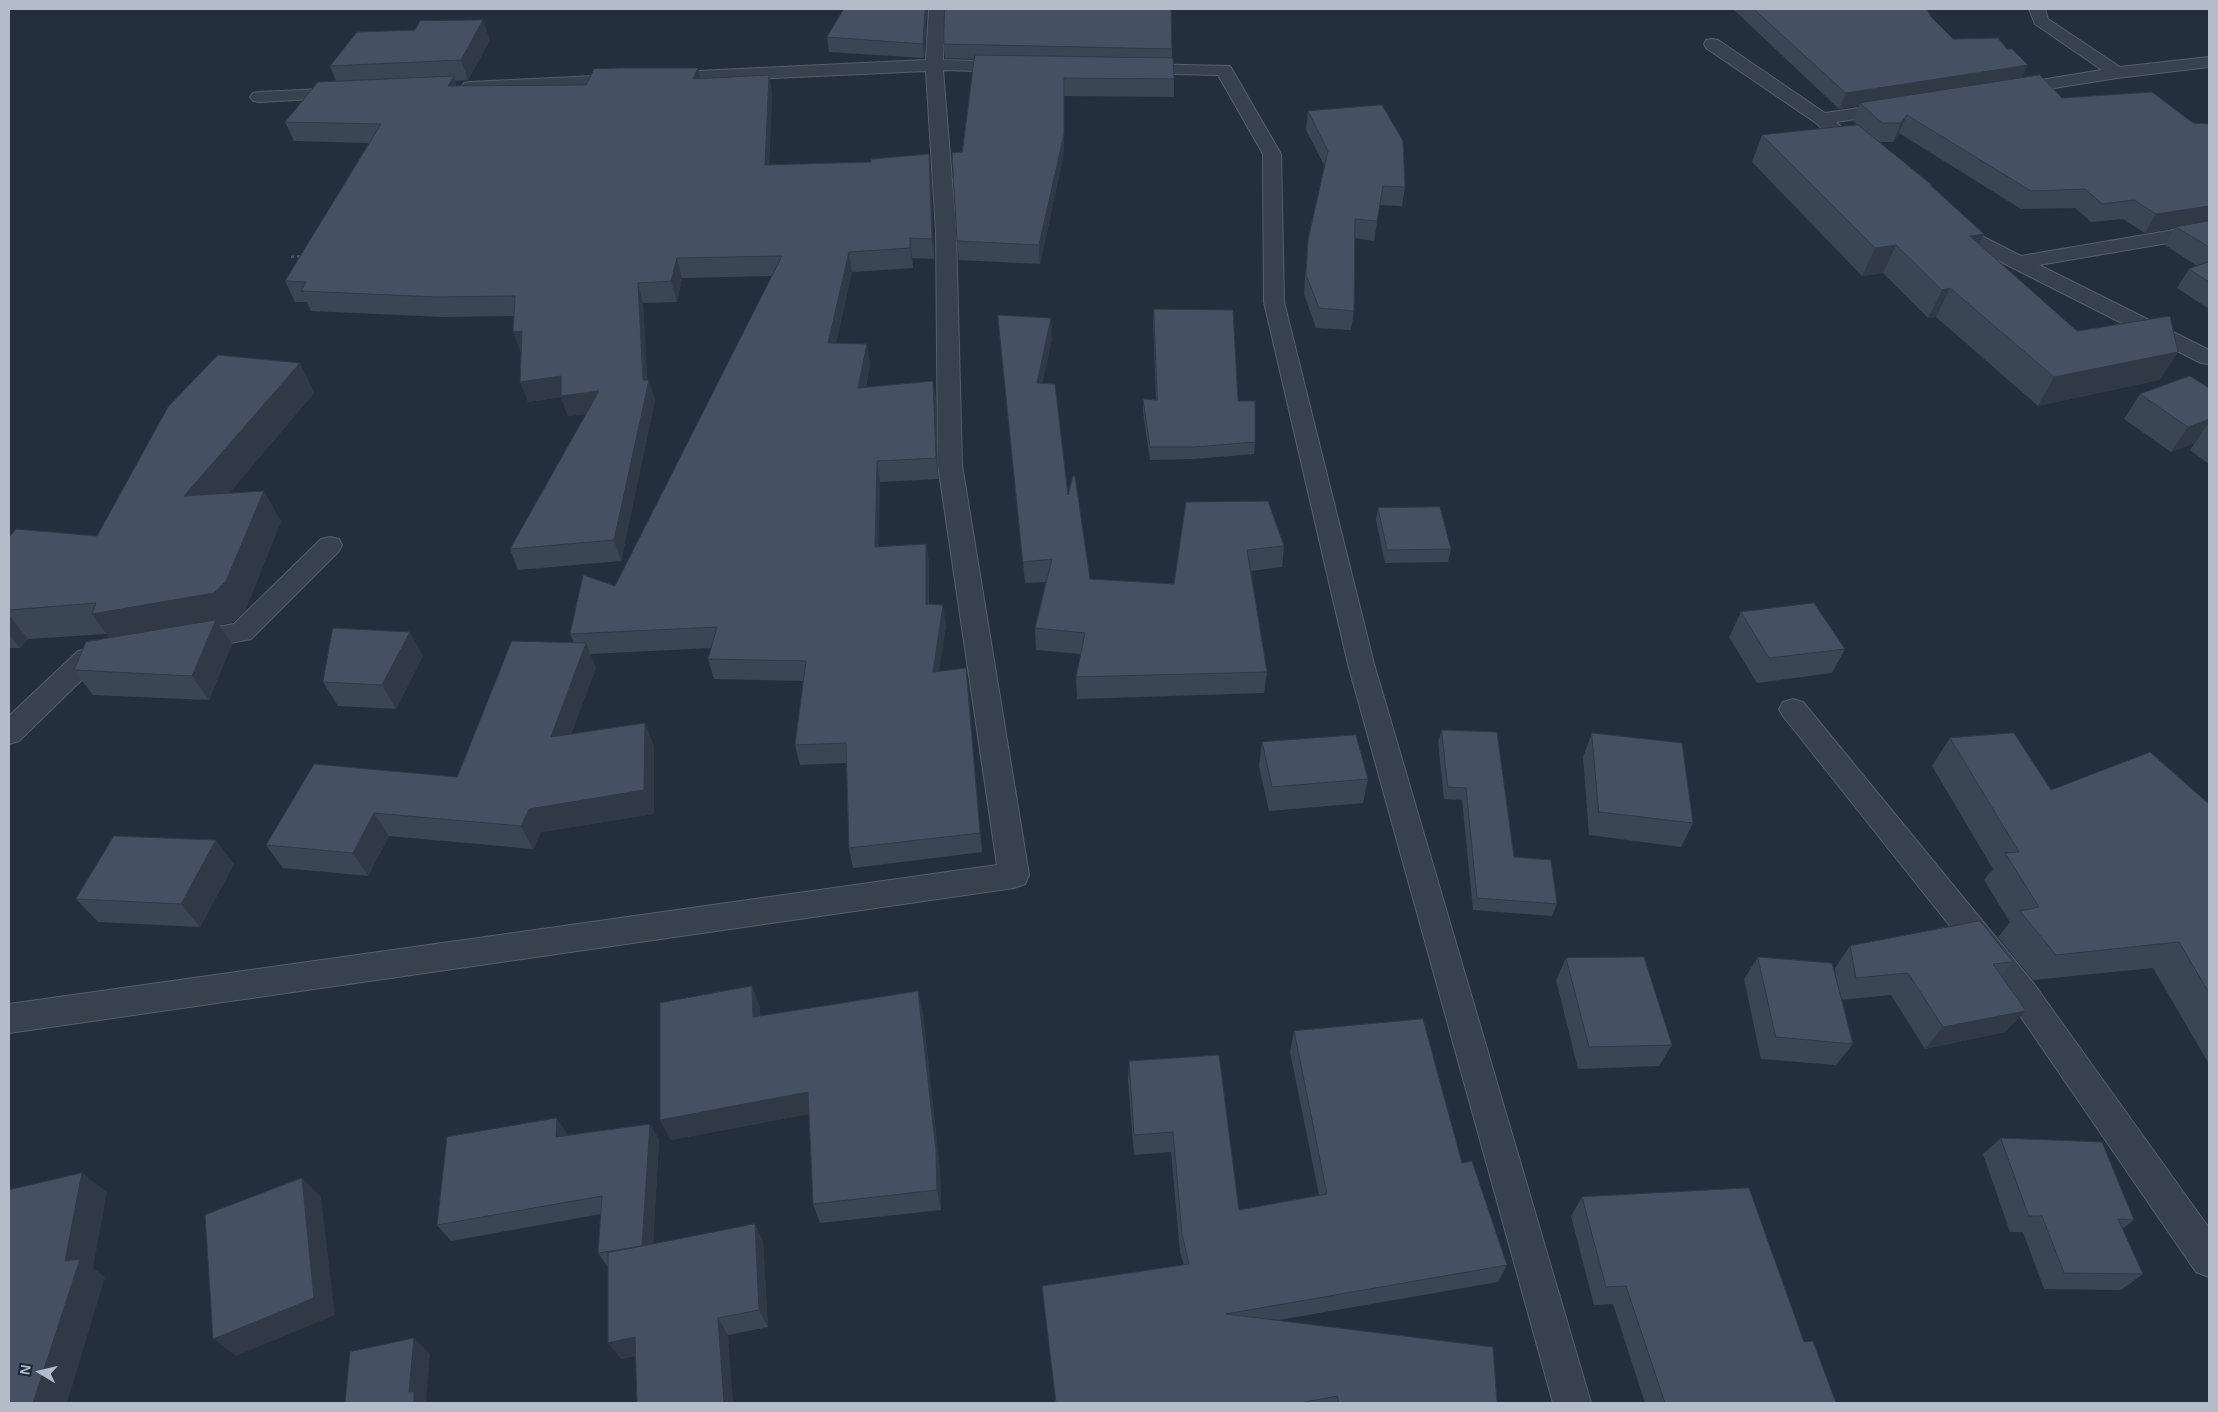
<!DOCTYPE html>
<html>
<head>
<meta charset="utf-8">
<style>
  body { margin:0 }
  #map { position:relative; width:2218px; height:1412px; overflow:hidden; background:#242f3e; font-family:Arial,sans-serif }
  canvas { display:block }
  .frame { position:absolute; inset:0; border:10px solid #b4bcc9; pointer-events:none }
  .north { position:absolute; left:15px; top:1347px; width:50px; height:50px; -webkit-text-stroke:4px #1d2633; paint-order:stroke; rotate:279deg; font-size:14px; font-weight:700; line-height:20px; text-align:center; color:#b4bcc9 }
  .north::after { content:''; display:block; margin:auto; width:18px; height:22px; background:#b4bcc9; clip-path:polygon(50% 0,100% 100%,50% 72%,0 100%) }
</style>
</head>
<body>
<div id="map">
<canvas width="2218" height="1412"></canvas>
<div class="frame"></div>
<div class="north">N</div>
</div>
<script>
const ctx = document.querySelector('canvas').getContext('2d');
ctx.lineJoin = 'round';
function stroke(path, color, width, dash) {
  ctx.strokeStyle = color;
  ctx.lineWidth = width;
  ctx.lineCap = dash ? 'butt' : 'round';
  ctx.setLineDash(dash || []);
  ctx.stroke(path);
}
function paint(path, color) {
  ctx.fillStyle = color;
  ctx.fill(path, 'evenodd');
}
const street = new Path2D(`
  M929,9H945L943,60L1011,62L1017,63L1020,67L1017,71L1011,72L943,70L956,230L962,465L1029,875L1025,884L1014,888L9,1033V1004L997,865L938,465L936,230L926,71L470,92L464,91L461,87L464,83L470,82L926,60Z
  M2029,9H2045L2048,19L2120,67L2209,57V67L2117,78L2010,95L2004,94L2001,90L2004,86L2010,85L2102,70L2035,24Z
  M1712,39L1718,40L1825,113L1894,103L1900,104L1903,108L1900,112L1894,113L1836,122L1868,151L1866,155H1852L1816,123L1706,48L1704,44L1706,40Z
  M1137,64L1230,66L1281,154L1284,302L1374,664L1591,1403H1553L1348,664L1264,302L1263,154L1218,75L1131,73L1128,69L1131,65Z
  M344,88L350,89L353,93L350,97L259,102L253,101L250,97L253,93L259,92Z
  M1948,219L2021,256L2209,224V236L2039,265L2209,350V364L2201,363L2011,267L1941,229L1938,225L1941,221Z
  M330,537L339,539L342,545L339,551L251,639L189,651L180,648L176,641L180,634L234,624L321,539Z
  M107,645L116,648L120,655L116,662L95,667L19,741L9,744V716L78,651Z
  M1793,699L1803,702L2034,984L2209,1228V1277L2196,1272L2012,1004L1783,716L1779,709L1783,702Z`);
stroke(street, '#565f6c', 2);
stroke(new Path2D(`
  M291,257L303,256`), '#44595c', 2.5, [3, 3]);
paint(street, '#38414e');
paint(new Path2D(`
  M844,9H929H927L924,58L829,52L827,37Z
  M1733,9H1927L1931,17L1953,39L2007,49L2028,65L2021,78L2062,98L2193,123L2209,124V309L2177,288L2189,269L2197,266L2165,245L2175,228L2145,233L2123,219L2091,222L2075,208L2021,209L1899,133L1893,142H1879L1932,185V186L1984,234L1979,244L2077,331L2178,352L2159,380L2038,406L1936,317L1928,318L1883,273L1862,276L1752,162L1762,135L1857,125L1853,121L1859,106L1839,109Z
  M415,30L490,40L468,80L455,81L457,86L586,85L769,75L772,94L769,165L931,174L934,259L912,258L913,268L852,272L836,343L870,364L866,387L933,381L936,401L938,479L880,482L878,546L926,544L929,564V604L946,625L939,671L968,688L982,852L853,868L849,848L846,763L800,765L795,745L803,681L714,679L708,659L711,648L590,654L596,668L571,734L645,723L654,747V814L541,832L533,849L389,836L368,876L283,868L266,845L457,777L574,643L570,634L615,586L772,276L682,278L677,302L643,303L647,380L655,400L621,561L518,570L510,549L586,414L568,416L561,397L528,402L522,352H521L513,332L514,316L444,317L311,311L307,302H295L285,281L369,143L294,141L285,122L336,81L330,66Z
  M944,44L1172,49V58L1174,79V97L1064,96V153L1040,264L959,260L957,241L962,152L974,59L945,58Z
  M1308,111L1405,187L1402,206L1380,205L1374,241L1355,238L1354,311L1351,330L1316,328L1304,294L1308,240L1325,167L1306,130Z
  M1154,309L1238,401L1255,442L1254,454L1194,459L1150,460L1143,412V399L1156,400L1153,321Z
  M998,315L1052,339L1042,384L1068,495L1090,579L1174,584L1186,502L1284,546L1282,567L1251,571L1267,672L1264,693L1077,699L1076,677L1081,654L1036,650L1035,628L1046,582L1025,583L1000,336Z
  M300,363L314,393L229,493L281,521L245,611L233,622L219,625L232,644L209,700L93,695L74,670L110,638L106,634L28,639L20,648H9V537L97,536Z
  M2209,388V464L2190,450L2195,443L2171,452L2124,419L2140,394Z
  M1378,508L1451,549L1448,562L1385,563L1376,520Z
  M1741,612L1845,649L1832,673L1757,683L1729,637Z
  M423,656L396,709L338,706L323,682Z
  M1442,730L1514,857L1557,904L1552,916L1473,910L1462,800L1444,799L1438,742Z
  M1592,733L1693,823L1681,847L1589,835L1583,757Z
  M1950,738L2051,790L2209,804V1064L2153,968L2033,980L1998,937L2010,922L1984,880L1993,869L1932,766Z
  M1262,742L1368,779L1363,803L1269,811L1259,766Z
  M234,864L200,927L98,922L76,899Z
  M1850,946L2013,962L2001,976L2005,1032L1925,1049L1891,995L1841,1000L1853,1044L1836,1065L1761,1059L1744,979L1758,957L1836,980L1835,968Z
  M1566,958L1672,1045L1659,1066L1578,1069L1556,980Z
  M752,986L760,1008V1016L918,991L923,1013L940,1171L941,1210L820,1223L813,1204L809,1114L671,1140L660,1120Z
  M1294,1031L1462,1163L1507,1265L1498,1282L1279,1320L1497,1403H1056L1044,1303L1184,1265L1180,1252L1171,1152L1134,1155L1128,1081L1129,1061L1239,1210L1319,1195L1290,1052Z
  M650,1124L659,1140L653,1244L755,1224L763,1242L768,1327L728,1335L621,1359L608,1267L598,1253L601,1214L451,1241L437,1225L568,1135Z
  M2001,1138L2134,1220L2122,1229L2143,1274L2121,1290L2044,1289L2023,1232H2010L1983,1154Z
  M1582,1197L1804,1342L1836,1403H1645L1613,1304L1594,1305L1571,1216Z`), '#3b4654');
paint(new Path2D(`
  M925,9H929H927L924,58L923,44Z
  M483,20L490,40L468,80L461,60Z
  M2028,65L2020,81L1860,103L1859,106L1839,109L1846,93Z
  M698,68L702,87L693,79Z
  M769,75L772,94L768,185L765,165Z
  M454,76L460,95L448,86Z
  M1064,78V153L1040,264L1039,245Z
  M1907,115L1899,133L1893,142L1901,123Z
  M929,154L931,174L934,259L932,239Z
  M2209,206V223L2176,227L2175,228L2145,233L2156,214Z
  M1984,234L1970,262V236Z
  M910,238L913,268L910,248Z
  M1896,245L1883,273L1862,276L1875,248Z
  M849,252L852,272L831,364L828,343Z
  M677,258L682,278L677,302L671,281Z
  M638,283L643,303L648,388L649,380L655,400L621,561L614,540L643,380Z
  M1950,288L1936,317L1928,318L1942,290Z
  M1051,318L1052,339L1038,405L1037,383Z
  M522,331L530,351L521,352L513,332Z
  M867,344L870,364L861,408L858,388Z
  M2178,352L2159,380L2038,406L2054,377Z
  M300,363L314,393L202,526L184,496Z
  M561,376L599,391L605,411L568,416L561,397L528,402L520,382Z
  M933,381L936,401L938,479L936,458Z
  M2209,419V427L2207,425L2195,443L2171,452L2188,427Z
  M877,461L880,482L878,567L875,547Z
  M264,491L281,521L245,611L233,622L219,625L232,644L209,700L192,676L113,643L92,614Z
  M926,544L929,564L928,625L926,604Z
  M943,605L946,625L936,692L933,672Z
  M9,615L28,639L20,648L9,635Z
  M410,632L423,656L396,709L382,685Z
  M586,643L596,668L561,761L551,737Z
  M966,668L968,688L982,852L980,833Z
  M645,723L654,747V814L541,832L533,849L521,826L529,809Z
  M374,813L389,836L368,876L353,853Z
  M216,840L234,864L200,927L181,904Z
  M752,986L760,1008L761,1039L753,1017Z
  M918,991L923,1013L940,1171L941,1210L937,1190Z
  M2026,1011L2005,1032L1925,1049L1943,1027Z
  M808,1092L815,1113L671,1140L660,1120Z
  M557,1118L568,1135L556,1137Z
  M650,1124L659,1140L652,1262L642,1247Z
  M82,1173L107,1192L93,1268L105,1277L67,1403H33L65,1261Z
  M302,1178L321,1197L335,1315L236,1356L213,1339Z
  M755,1224L763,1242L768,1327L759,1310Z
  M718,1318L728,1335L733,1403H724Z
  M635,1337L646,1353L621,1359L608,1343Z
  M414,1338L430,1354L426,1401L429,1403H414L409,1392Z`), '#303945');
const building = new Path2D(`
  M844,9H925L923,44L827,37Z
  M945,9H1171L1172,49L944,44Z
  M1754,9H1927L1931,17L1953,39L1998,38L2007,49H2012L2028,65L1846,93Z
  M483,20L461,60L330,66L357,32L415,30L420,21Z
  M975,55L1173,58L1174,79L1064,78V134L1039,245L957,241L952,153L962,152Z
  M621,68H698L693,79L769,75L765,165L871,162V159L929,154L932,239L910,238V248L849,252L828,343L867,344L858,388L933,381L936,458L877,461L875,547L926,544V604L943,605L933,672L966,668L980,833L849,848L846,743L795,745L806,661L708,659L717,627L570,634L583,575L615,586L782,256L677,258L671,281L638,283L643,380H649L614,540L510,549L599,391L561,396V376L520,382L522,331L513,332L515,296L436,297L301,291L306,282L285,281L381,124L285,122L318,82L454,76L448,86L586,85L594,69Z
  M2040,75L2062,98L2152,92L2193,123L2209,124V206L2156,214L2134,200L2102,204L2085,189L2031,191L1907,115L1901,123H1882L1860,103Z
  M1382,105L1403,141L1405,187L1383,186L1377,221L1355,219L1354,311L1319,308L1306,275L1308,240L1328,151L1308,111Z
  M1858,125L1932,185H1930L1984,234L1970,236L2077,331L2170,316L2178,352L2054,377L1950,288L1942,290L1896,245L1875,248L1762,135Z
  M2209,221V247L2176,227Z
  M2209,262V282L2189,269Z
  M1154,309L1233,310L1238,401H1255V442L1195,447H1150L1143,399L1157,400Z
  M998,315L1051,318L1037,383L1055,384L1068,495L1073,476H1075L1090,579L1174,584L1186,502L1268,501L1284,546L1247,550L1267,672L1076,677L1085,633L1035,628L1052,559L1023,562Z
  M218,355L300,363L184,496L264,491L226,581L214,593L92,614L96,603L9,610V537L16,529L97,536L168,407Z
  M2190,376L2209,388V419L2188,427L2140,394Z
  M1440,507L1451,549L1387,550L1378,508Z
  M1814,603L1845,649L1769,658L1741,612Z
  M216,620L192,676L74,670L86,642Z
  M333,628L410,632L382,685L323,682Z
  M512,641L586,643L551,737L645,723L644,790L529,809L521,826L374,813L353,853L266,845L314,764L457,777Z
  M1442,730L1497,732L1514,857L1551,860L1557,904L1477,898L1466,788L1448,787Z
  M1592,733L1682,743L1693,823L1599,812Z
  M2014,733L2051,790L2150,752L2209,804V993L2179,942L2056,955L2020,911L2039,907L2005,853L2019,852L1950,738Z
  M1356,735L1368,779L1272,787L1262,742Z
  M114,836L216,840L181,904L76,899Z
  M1980,921L2013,962L1993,964L2026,1011L1943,1027L1908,973L1856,978L1850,946Z
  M1644,957L1672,1045L1589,1047L1566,958Z
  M1758,957L1832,963L1853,1044L1776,1037Z
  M752,986L753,1017L918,991L936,1151L937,1190L813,1204L808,1092L660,1120V1003Z
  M1423,1019L1462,1163L1472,1161L1507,1265L1226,1314L1493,1347L1497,1403H1339L1337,1396L1300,1403H1056L1042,1286L1189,1264L1182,1234L1173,1132L1134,1135L1129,1061L1219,1055L1239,1210L1327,1194L1294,1031Z
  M557,1118L556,1137L650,1124L642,1246L598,1253L602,1196L437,1225L447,1137Z
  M2001,1138L2102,1142L2134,1220L2118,1219L2143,1274L2064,1273L2042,1216H2029Z
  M82,1173L65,1261L80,1259L33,1403H9V1190Z
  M302,1178L314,1298L213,1339L205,1215Z
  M1749,1188L1804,1342L1813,1341L1836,1403H1665L1626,1286L1606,1287L1582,1197Z
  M755,1224L759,1310L718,1318L724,1403H637L635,1337L608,1343V1253Z
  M414,1338L409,1392L414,1391V1403H345L350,1352Z`);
paint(building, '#455162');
stroke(building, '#303945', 1);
</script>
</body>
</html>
